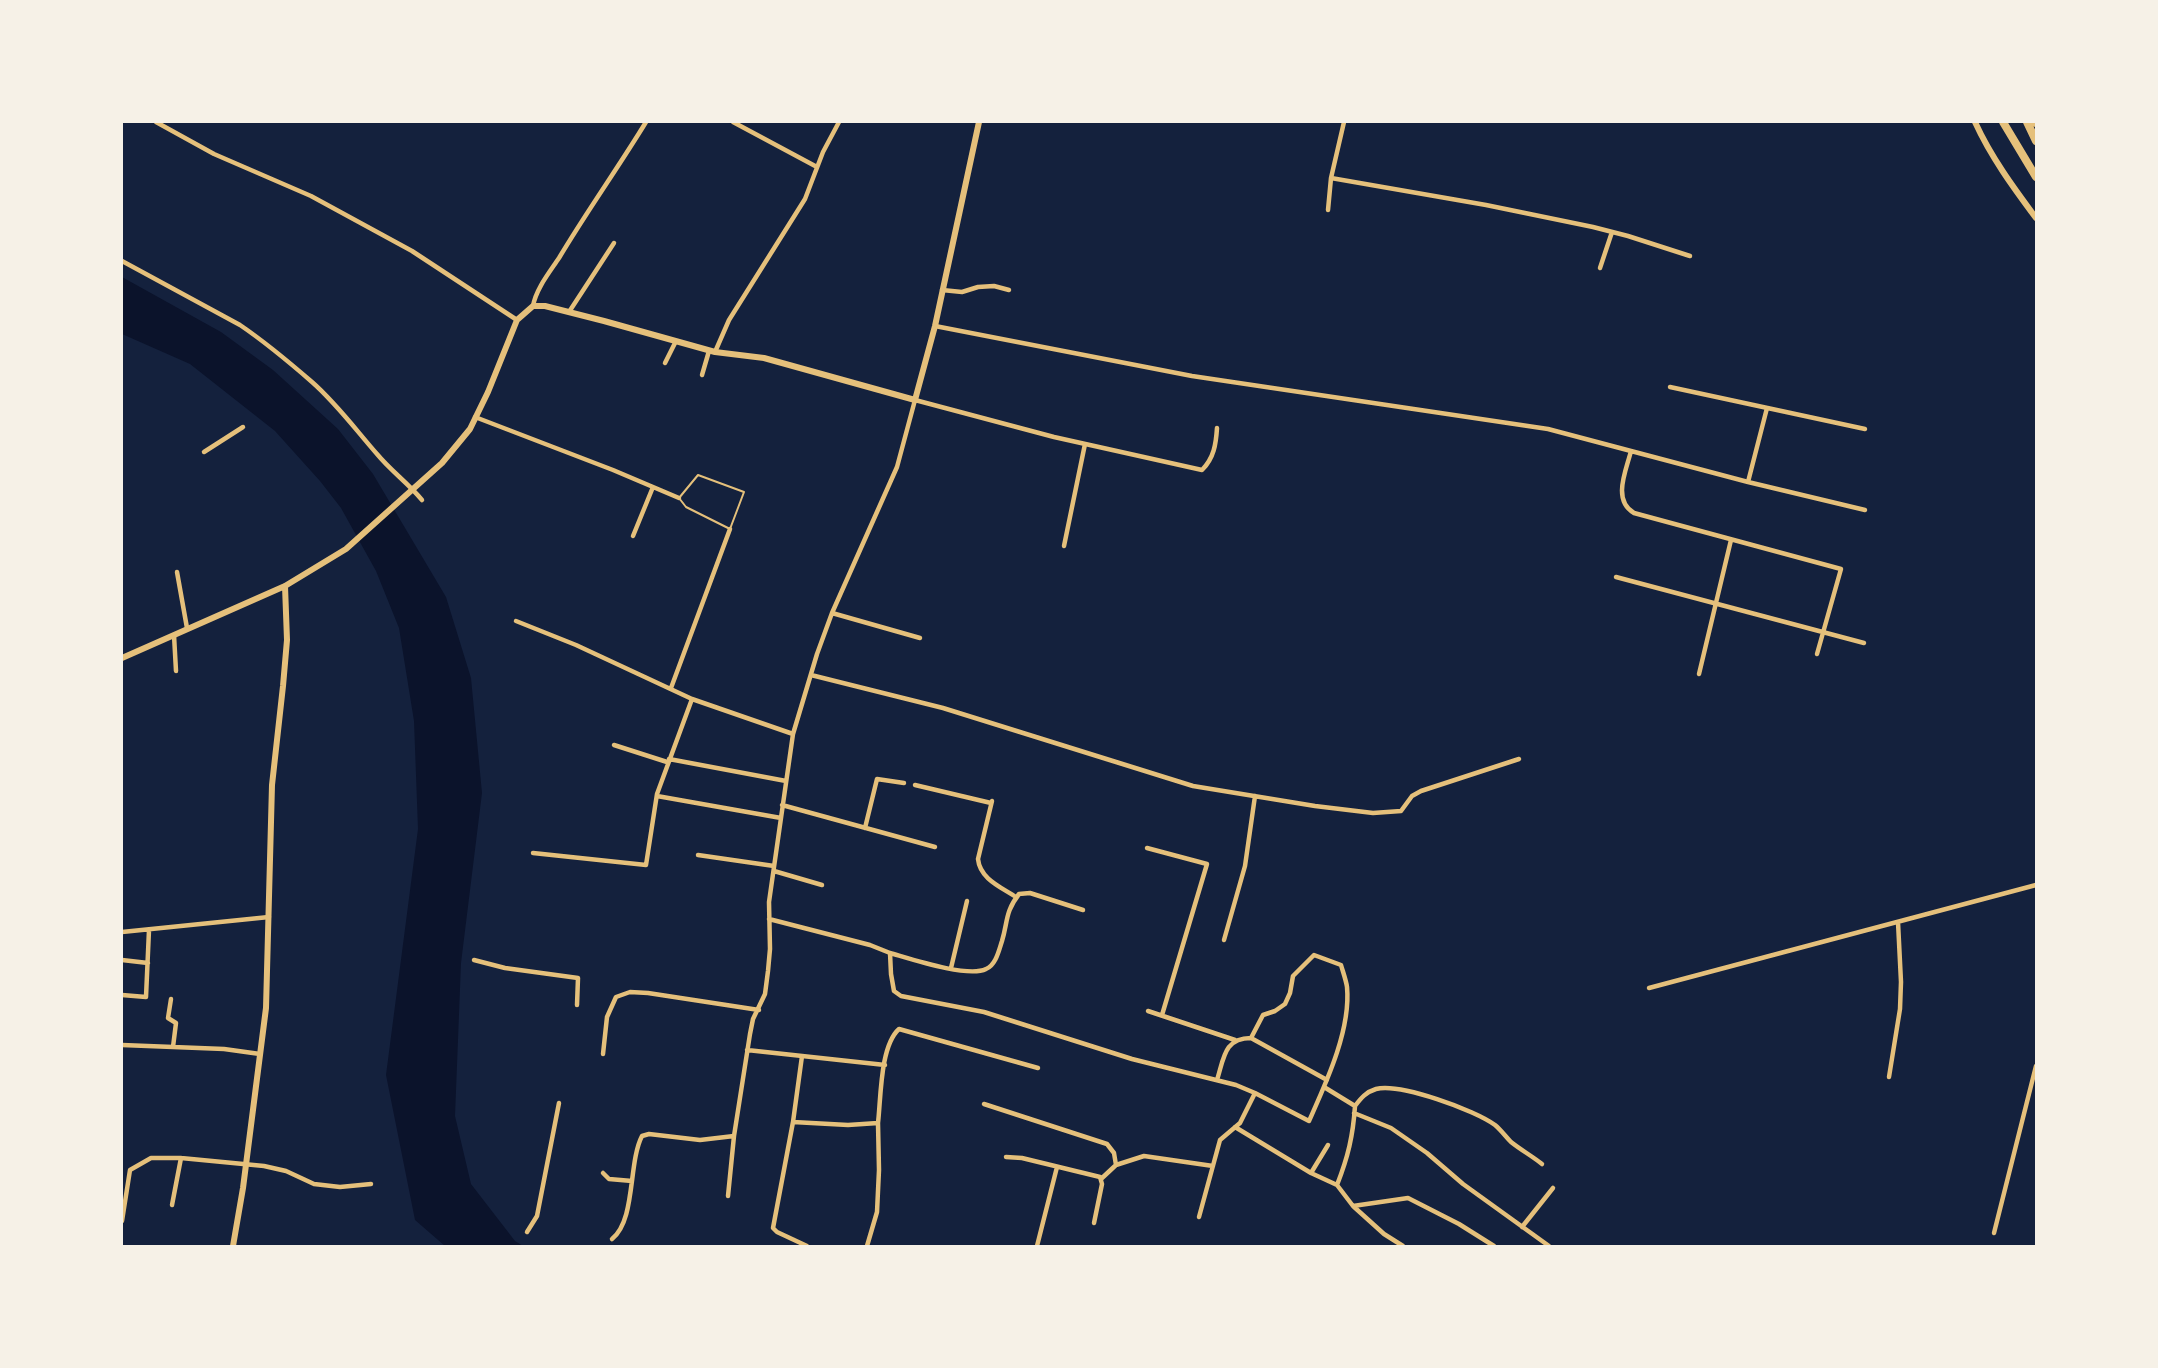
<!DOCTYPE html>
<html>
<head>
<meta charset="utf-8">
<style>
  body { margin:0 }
  #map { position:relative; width:2158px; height:1368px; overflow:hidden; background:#14213d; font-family:Inter,sans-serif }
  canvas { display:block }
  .frame { position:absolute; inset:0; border:123px solid #f6f1e7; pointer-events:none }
</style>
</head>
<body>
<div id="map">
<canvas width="2158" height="1368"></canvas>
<div class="frame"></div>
</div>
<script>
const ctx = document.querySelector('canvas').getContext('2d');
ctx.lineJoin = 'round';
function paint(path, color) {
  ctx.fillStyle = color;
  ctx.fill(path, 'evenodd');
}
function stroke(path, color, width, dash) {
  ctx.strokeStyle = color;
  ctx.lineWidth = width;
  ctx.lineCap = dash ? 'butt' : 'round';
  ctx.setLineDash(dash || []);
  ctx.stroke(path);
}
paint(new Path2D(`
  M122,277L221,332L273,370L338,429L373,474L446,597L471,678L482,793L461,963L455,1116L471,1184L515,1241L523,1246H445L415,1220L386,1075L418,829L414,721L399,628L376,571L341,508L320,481L275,431L190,364L122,334Z`), '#0b132b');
stroke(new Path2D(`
  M698,475L744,492L730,529L686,507L679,498Z`), '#e5c07b', 2);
stroke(new Path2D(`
  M156,122L214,154L311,196L412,251L517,320
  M733,122L817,167
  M1331,178L1486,205L1593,227L1628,236L1690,256
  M1328,210L1331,178L1344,122
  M122,261L240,325C265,342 289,362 312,382C336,403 356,430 377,454C391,471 408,483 422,500
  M1600,268L1612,232
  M942,290L962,292L978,287L994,286L1009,290
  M533,306C536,289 549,273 559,258C587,211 618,168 646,122
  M569,312L614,243
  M935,326L1192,376L1548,429L1748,482
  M715,352L729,320L805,199L823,152L839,122
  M665,363L676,341
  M702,375L709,351
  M1670,387L1865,429
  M1767,408L1748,482L1865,510
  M475,417L613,470L679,498
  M1631,451C1626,471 1612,500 1634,513L1841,569L1817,654
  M204,452L243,427
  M633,536L653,487
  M1064,546L1085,444
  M177,572L187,628
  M1616,577L1864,643
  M832,613L920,638
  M516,621L576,645L692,699L793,734
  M174,635L176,671
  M1699,674L1731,540
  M811,675L943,708L1193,786L1315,806L1373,813L1401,811L1412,796L1421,791L1519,759
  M671,688L730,529
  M614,745L667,762
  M669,759L786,781
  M915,785L991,803
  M657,796L781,818
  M992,801L978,859C980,879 1001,887 1016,897
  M782,805L935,847
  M865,828L877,779L904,783
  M1147,848L1207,864L1162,1015
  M533,853L646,865L657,794L692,699
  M698,855L774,866
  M774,871L822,885
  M769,919L870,945L890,953L891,974L894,991L901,996L984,1012L1132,1059L1236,1085L1255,1093L1240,1123L1220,1140L1199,1217
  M122,932L269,917
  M1224,940L1245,866L1255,796
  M890,953C911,959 968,978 986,969C996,965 999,950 1002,941C1008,921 1005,912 1019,894L1030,893L1083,910
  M122,960L148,963
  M474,960L505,968L578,978L577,1005
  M951,968L967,901
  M1649,988L2036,885
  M122,995L146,997L149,930
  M171,999L168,1018L176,1023L173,1047
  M1148,1011L1235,1040
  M1251,1038L1263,1015L1275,1011L1285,1004L1290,993L1293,976L1314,955L1341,965C1343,972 1346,980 1347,987C1351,1030 1326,1083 1309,1121L1255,1093
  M122,1045L224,1049L260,1054
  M747,1050L885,1065
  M603,1054L607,1017L616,997L630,992L648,993L759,1010
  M1889,1077L1900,1009L1901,982L1898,922
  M1217,1080C1224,1058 1224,1038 1251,1038L1327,1080
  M1324,1087L1355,1106C1353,1136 1348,1157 1337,1185
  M984,1104L1107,1144L1114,1153L1116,1165
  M1355,1106C1361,1098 1366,1092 1376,1089C1400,1083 1475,1110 1495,1125C1501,1130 1506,1137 1511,1142C1521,1150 1532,1156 1542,1164
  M1354,1113L1391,1128L1427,1153L1463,1184L1549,1246
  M793,1122L802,1056
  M1235,1127L1311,1173L1328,1145
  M1006,1157L1022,1158L1100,1177L1102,1184L1094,1223
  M603,1173L609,1179L632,1181
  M1311,1173L1337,1185L1353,1206L1384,1234L1403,1246
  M1101,1179L1116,1165L1144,1156L1213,1166
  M728,1196L734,1136L750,1034L753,1019L765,994L768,971L770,949L769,902L793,734L817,654L832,613L897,467L915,400L1054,437L1202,470C1214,458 1216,444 1217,428
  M172,1205L181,1158
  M1353,1206L1408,1198L1459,1224L1494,1246
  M122,1221L130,1170L151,1158H181L264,1166L286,1171L314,1184L340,1187L371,1184
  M1522,1227L1553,1188
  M527,1232L537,1216L559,1103
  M1994,1233L2036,1066
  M612,1239C636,1220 628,1163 642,1136L649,1134L700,1140L734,1136
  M807,1246L777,1232L773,1228L793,1122L848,1125L878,1123C881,1098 880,1046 899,1029L1038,1068
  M867,1246L877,1212L879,1170L878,1123
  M1037,1246L1057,1167`), '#e5c07b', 4.5);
stroke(new Path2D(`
  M1975,122C1991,157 2013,187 2036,218
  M122,658L285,586L346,549L442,463L470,429L488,392L517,320L533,306H545L604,321L715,352L764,358L915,400L935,326L979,122
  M233,1246L243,1188L266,1008L272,785L283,686L287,640L285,586`), '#e5c07b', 6);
stroke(new Path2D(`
  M2003,122L2036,177
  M2027,122L2036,141
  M2036,122V123`), '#e5c07b', 8);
</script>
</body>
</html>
